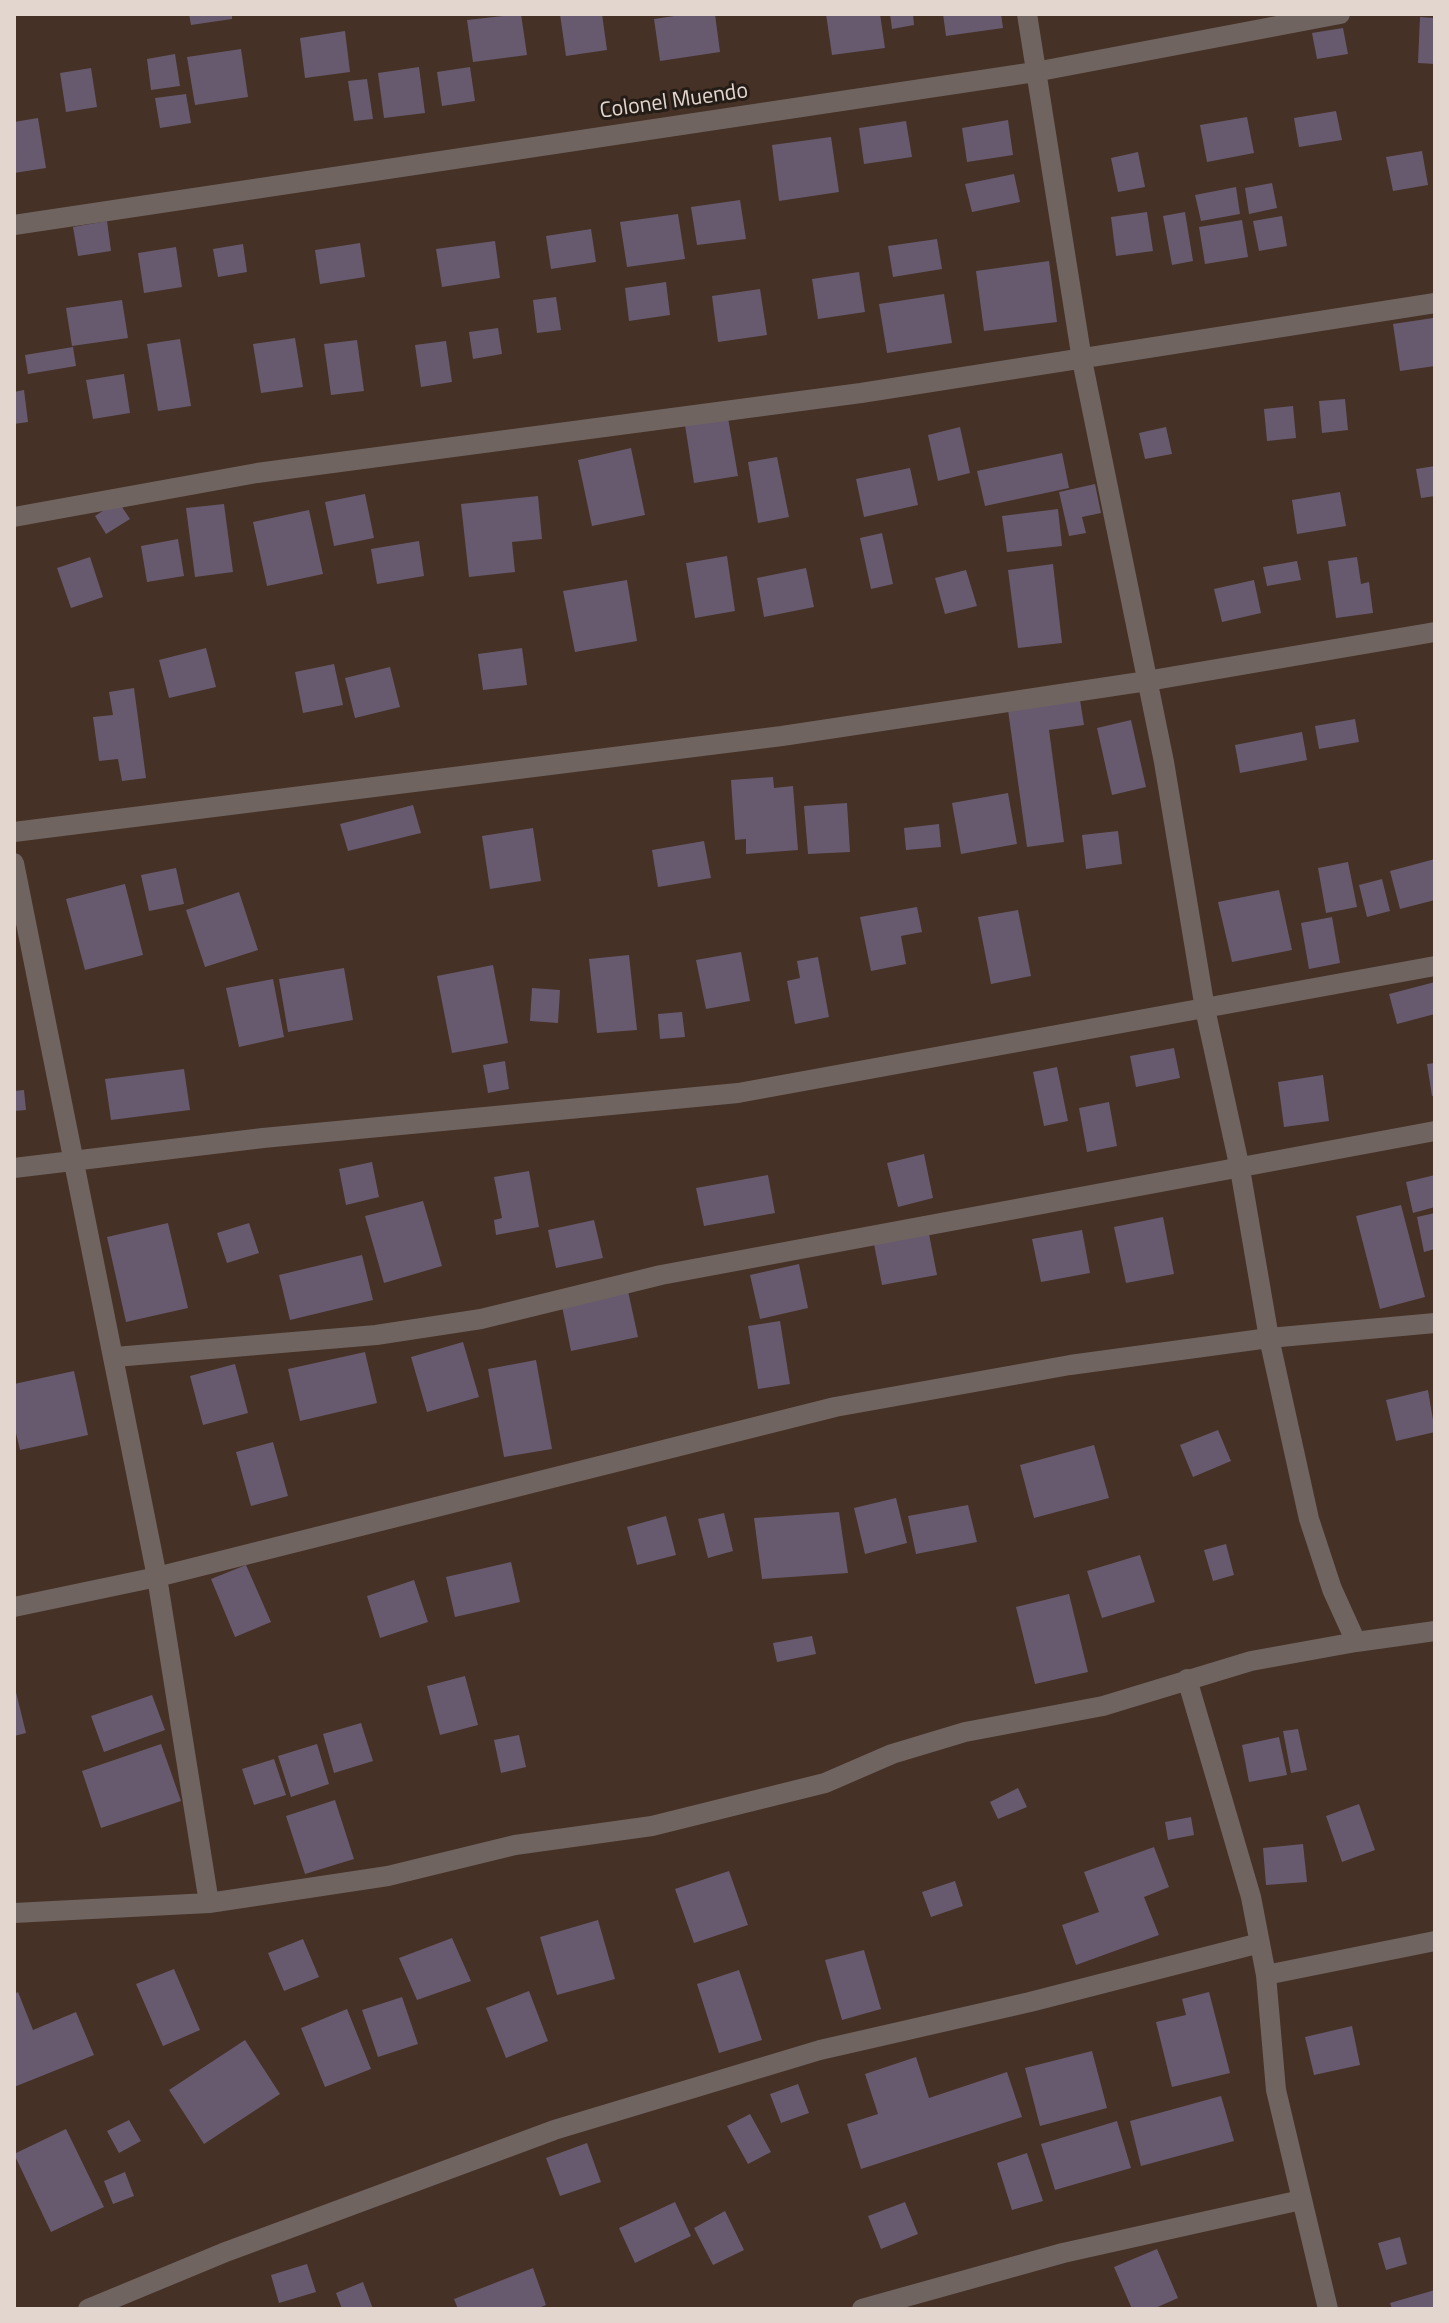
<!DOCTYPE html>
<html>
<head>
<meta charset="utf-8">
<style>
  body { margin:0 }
  #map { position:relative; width:1449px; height:2323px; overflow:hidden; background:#453125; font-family:"Titillium Web",sans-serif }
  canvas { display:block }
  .frame { position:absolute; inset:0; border:16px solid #e3d6cf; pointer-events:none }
</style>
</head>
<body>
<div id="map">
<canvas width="1449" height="2323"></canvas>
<div class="frame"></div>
</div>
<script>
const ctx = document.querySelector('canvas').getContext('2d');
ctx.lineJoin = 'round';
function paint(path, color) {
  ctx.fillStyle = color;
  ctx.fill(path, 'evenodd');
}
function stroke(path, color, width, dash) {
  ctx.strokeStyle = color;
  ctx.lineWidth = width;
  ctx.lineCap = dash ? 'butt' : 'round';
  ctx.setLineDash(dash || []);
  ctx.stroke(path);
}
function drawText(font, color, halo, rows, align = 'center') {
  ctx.font = font + ' "Titillium Web",sans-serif';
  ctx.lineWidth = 6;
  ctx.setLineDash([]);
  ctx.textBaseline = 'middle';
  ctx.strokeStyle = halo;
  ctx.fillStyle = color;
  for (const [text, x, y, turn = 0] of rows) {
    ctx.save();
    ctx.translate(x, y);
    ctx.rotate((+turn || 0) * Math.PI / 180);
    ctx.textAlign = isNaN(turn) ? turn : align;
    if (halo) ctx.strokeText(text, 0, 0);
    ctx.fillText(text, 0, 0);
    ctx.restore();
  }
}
paint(new Path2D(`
  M189,14H232V19L191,25Z
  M521,14L527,55L473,62L467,20Z
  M560,14H602L607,50L566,56Z
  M688,14H715L720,52L660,61L654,19Z
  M826,14H880L885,48L832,55Z
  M890,14H913L914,25L892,29Z
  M943,14H1001L1003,28L946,36Z
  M1420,17L1435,18V64L1418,63Z
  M1343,28L1348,54L1317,59L1312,33Z
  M345,31L350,72L305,78L300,38Z
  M241,49L248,97L195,105L187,57Z
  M175,54L180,86L151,90L147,59Z
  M419,67L425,113L384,118L378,73Z
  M470,67L475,101L442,106L437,72Z
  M91,68L97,107L66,112L60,73Z
  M367,79L373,119L354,121L348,81Z
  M186,94L191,123L160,128L155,98Z
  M1336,111L1342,140L1299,147L1294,118Z
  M1247,117L1254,153L1207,162L1200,125Z
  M38,118L46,168L14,173V122Z
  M1008,120L1013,155L967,162L962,128Z
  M906,121L912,157L864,164L859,128Z
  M831,137L839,192L779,201L772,145Z
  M1422,151L1428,185L1393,191L1386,157Z
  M1138,152L1145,187L1118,192L1111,158Z
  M1014,174L1020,202L972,212L965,184Z
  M1272,183L1277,208L1249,214L1245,188Z
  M1236,187L1240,214L1201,221L1195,195Z
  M740,200L746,239L697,245L691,207Z
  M1147,212L1153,251L1116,256L1111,217Z
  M1185,212L1193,261L1172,265L1163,216Z
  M678,214L685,259L627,267L620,222Z
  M1282,216L1287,246L1259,251L1253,221Z
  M1242,220L1248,257L1205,264L1199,227Z
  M107,221L111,251L78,256L73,227Z
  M591,229L596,262L551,269L546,236Z
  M937,239L942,269L893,277L888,246Z
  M495,241L500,278L442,287L436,249Z
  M360,243L365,277L320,284L315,250Z
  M243,244L247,272L218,277L213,249Z
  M176,247L182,287L144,293L138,253Z
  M1049,261L1057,322L984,331L976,271Z
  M859,272L865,312L818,319L812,279Z
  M666,282L670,315L629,321L625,288Z
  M760,289L767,335L718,342L712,296Z
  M944,294L952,343L887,353L879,304Z
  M556,297L561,330L537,333L533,300Z
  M122,300L128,338L72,346L66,308Z
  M1433,318L1435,366L1400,371L1393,324Z
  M498,328L502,354L473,359L469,332Z
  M295,338L303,387L261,393L253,344Z
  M180,339L191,406L158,411L147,344Z
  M357,340L364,391L331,395L324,344Z
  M446,341L452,382L421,387L415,345Z
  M73,347L76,366L28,374L25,355Z
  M124,374L130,413L93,419L86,380Z
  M24,390L28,422L14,424V392Z
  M1345,399L1348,430L1322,433L1319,401Z
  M1293,406L1296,438L1267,441L1264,409Z
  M728,418L738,476L694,483L685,425Z
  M960,427L970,473L938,481L928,435Z
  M1166,427L1172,454L1145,459L1139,433Z
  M631,448L645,515L592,526L578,460Z
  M1062,453L1069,488L985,506L977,471Z
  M777,457L789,517L758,523L748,462Z
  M1435,466V496L1421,498L1416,469Z
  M910,468L918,505L864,517L856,479Z
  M1095,484L1101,513L1082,517L1086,533L1069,536L1059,492Z
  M1340,492L1346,526L1297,534L1292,500Z
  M365,494L374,538L334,546L325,502Z
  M538,496L542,539L512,542L515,572L469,577L461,504Z
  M118,501L130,519L106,534L95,516Z
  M224,504L233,572L195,577L186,508Z
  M1058,509L1062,546L1007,552L1002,516Z
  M309,510L323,574L267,586L253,522Z
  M882,533L893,584L871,589L860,538Z
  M178,539L184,576L147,582L141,546Z
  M419,541L424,576L377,584L371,549Z
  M727,556L735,611L695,618L686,563Z
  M90,557L103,597L71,608L57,568Z
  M1357,557L1361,584L1369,582L1373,613L1336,618L1328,561Z
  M1297,561L1301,580L1267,586L1263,567Z
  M1053,564L1062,643L1018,648L1008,570Z
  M806,568L814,607L764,617L757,578Z
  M966,570L977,606L945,614L935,578Z
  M627,580L637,641L575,652L563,591Z
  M1254,580L1261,613L1222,622L1214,589Z
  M206,648L216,687L169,698L159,660Z
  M522,648L527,685L483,690L478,654Z
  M334,664L343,705L303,713L295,672Z
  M390,667L400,707L355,718L345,678Z
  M134,688L146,778L122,781L118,759L99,761L93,717L113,715L109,692Z
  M1080,700L1084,725L1049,730L1064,842L1027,847L1008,710Z
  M1355,719L1359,742L1319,749L1315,726Z
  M1131,720L1146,787L1112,795L1097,728Z
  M1302,732L1307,760L1240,773L1235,745Z
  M773,777L774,788L793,786L798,850L746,854V839L735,840L731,780Z
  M1008,793L1017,844L961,854L952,803Z
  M847,803L850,852L808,854L804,806Z
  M413,805L421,833L348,851L340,824Z
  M939,824L941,847L906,850L904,828Z
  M533,828L541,881L490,889L482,836Z
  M1118,831L1122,864L1086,869L1082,835Z
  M704,841L711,878L658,887L652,850Z
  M1435,859V900L1400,909L1390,871Z
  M1348,862L1357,907L1326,913L1318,868Z
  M176,868L184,904L149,911L141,875Z
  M1382,879L1390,911L1367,917L1359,885Z
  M125,884L143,955L85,970L66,899Z
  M1279,890L1292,950L1232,962L1218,902Z
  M239,892L258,950L205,967L186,910Z
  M917,907L922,932L901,936L906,964L871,971L860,917Z
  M1018,910L1031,976L991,984L978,917Z
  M1332,917L1340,963L1309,969L1301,923Z
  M741,952L750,1001L706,1009L696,960Z
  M629,955L637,1030L597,1033L589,959Z
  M818,957L829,1017L795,1024L787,981L800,978L797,961Z
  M493,965L508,1043L452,1053L437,976Z
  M344,968L353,1020L288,1032L279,979Z
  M273,979L284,1037L239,1047L226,988Z
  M1435,982V1014L1397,1024L1389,994Z
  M532,988L560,990L558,1023L530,1021Z
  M682,1012L685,1037L660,1039L658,1014Z
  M1174,1048L1180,1078L1136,1087L1130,1056Z
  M505,1061L509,1089L488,1093L483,1065Z
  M1435,1063V1095L1432,1096L1427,1064Z
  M1057,1067L1068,1121L1044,1126L1033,1072Z
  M184,1069L190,1110L111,1120L105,1079Z
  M1323,1075L1329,1121L1284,1127L1278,1082Z
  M24,1090L26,1110L14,1111V1091Z
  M1109,1102L1117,1146L1087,1152L1079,1108Z
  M924,1154L933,1198L898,1207L887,1163Z
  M372,1162L379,1197L346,1205L339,1169Z
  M529,1171L539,1227L496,1235L494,1220L502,1218L494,1177Z
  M768,1175L775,1213L704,1226L696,1188Z
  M1435,1175V1207L1413,1213L1406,1182Z
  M423,1201L442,1266L384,1283L365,1216Z
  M1401,1205L1425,1297L1380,1309L1356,1216Z
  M1435,1213V1249L1424,1252L1417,1217Z
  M1163,1217L1174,1274L1126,1283L1114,1227Z
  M594,1220L603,1258L556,1268L548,1230Z
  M168,1223L188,1308L126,1322L107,1237Z
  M249,1223L259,1253L227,1263L217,1233Z
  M1082,1230L1090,1273L1041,1282L1032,1239Z
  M929,1234L937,1275L882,1285L874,1244Z
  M362,1255L373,1300L290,1320L279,1275Z
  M799,1264L808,1308L760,1319L750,1275Z
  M628,1291L638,1337L571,1351L562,1306Z
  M780,1321L790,1384L758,1389L748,1326Z
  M463,1342L479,1397L427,1412L411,1357Z
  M365,1352L377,1403L300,1421L288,1369Z
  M536,1360L552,1449L504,1457L488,1369Z
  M235,1364L248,1413L203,1425L190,1376Z
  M74,1371L88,1435L20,1450L14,1425V1384Z
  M1428,1390L1435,1432L1396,1441L1386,1400Z
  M1218,1430L1231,1461L1193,1477L1180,1445Z
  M273,1442L288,1496L251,1506L236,1452Z
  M1094,1445L1109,1498L1034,1518L1020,1465Z
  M896,1498L907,1543L865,1554L854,1508Z
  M968,1505L977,1542L916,1554L908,1516Z
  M839,1512L848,1573L762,1579L754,1518Z
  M724,1513L733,1551L708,1558L698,1519Z
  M666,1516L676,1555L637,1565L627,1527Z
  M1226,1544L1234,1575L1213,1581L1204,1550Z
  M1140,1555L1155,1602L1102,1618L1087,1571Z
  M511,1562L520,1602L455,1617L446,1577Z
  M246,1565L271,1622L235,1637L211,1579Z
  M414,1580L428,1622L380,1638L367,1596Z
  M1069,1594L1088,1672L1035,1684L1016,1607Z
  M812,1636L816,1654L777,1662L773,1643Z
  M465,1676L478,1725L440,1735L427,1686Z
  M14,1684L26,1733L14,1736Z
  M152,1695L165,1730L104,1752L91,1716Z
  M361,1723L373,1761L334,1773L323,1734Z
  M1298,1729L1307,1770L1291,1773L1283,1731Z
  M519,1735L526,1767L501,1773L494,1740Z
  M1279,1737L1287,1775L1249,1782L1242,1745Z
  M161,1744L181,1801L101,1828L82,1771Z
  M317,1744L329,1784L291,1797L278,1756Z
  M274,1759L286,1795L254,1805L242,1769Z
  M1018,1788L1027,1807L998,1819L990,1802Z
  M335,1800L354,1859L305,1874L286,1816Z
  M1359,1804L1375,1850L1342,1862L1326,1816Z
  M1191,1817L1194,1835L1168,1840L1165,1822Z
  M1303,1844L1307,1882L1266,1885L1263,1848Z
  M1154,1847L1169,1887L1144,1897L1159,1935L1076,1965L1062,1925L1099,1912L1084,1872Z
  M729,1871L748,1925L694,1943L675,1889Z
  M955,1881L963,1906L931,1917L922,1892Z
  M598,1920L615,1979L557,1995L540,1937Z
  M452,1938L471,1981L417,2000L399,1958Z
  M303,1939L319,1977L284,1991L268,1953Z
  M864,1950L881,2009L842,2020L825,1960Z
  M174,1969L200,2030L163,2046L136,1984Z
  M739,1970L762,2040L719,2053L697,1984Z
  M529,1991L548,2041L506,2058L486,2008Z
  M18,1992L33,2030L76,2012L94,2055L14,2087V1994Z
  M1209,1992L1230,2073L1172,2087L1156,2022L1186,2015L1182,1999Z
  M402,1997L418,2044L378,2057L362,2010Z
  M347,2009L371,2069L325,2087L301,2028Z
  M1352,2026L1360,2065L1314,2075L1305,2037Z
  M245,2040L280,2094L204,2144L169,2090Z
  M1092,2051L1107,2108L1040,2126L1025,2068Z
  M916,2057L929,2098L1007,2072L1022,2117L861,2169L847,2124L878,2114L865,2074Z
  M798,2084L809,2113L781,2123L770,2094Z
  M1221,2096L1234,2141L1141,2166L1130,2121Z
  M750,2114L771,2152L748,2164L727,2126Z
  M129,2120L141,2141L119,2153L107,2131Z
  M1117,2121L1131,2168L1055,2190L1041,2144Z
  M66,2129L104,2207L51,2232L14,2154Z
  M587,2143L601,2182L560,2196L546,2158Z
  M1027,2153L1043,2201L1012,2210L997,2163Z
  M125,2172L134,2196L113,2204L104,2181Z
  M675,2202L691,2236L635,2263L619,2228Z
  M905,2202L918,2234L881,2249L868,2216Z
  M725,2211L744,2250L713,2265L694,2228Z
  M1400,2237L1407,2264L1386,2270L1378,2243Z
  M1157,2249L1178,2298L1153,2309H1132L1114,2267Z
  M307,2264L316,2292L279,2303L271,2275Z
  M533,2268L546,2305L536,2309H458L454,2299Z
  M363,2282L373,2309H342L336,2293Z
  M1435,2290V2309H1392L1390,2303Z`), '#675a6e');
stroke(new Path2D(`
  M1027,14L1082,360L1164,762L1205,1009L1240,1169L1269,1338L1309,1519L1332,1589L1356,1642L1435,1631
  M14,225L1035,72L1340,14
  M14,517L257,473L861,393L1435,303
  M14,832L782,736L1147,681L1435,632
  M14,863L157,1577L209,1903
  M14,1168L263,1138L738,1093L1435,966
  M115,1357L376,1335L481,1319L661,1275L1435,1131
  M14,1607L157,1577L835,1407L1070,1365L1269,1338L1435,1323
  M1187,1679L1251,1897L1266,1975L1276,2090L1328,2309
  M14,1913L209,1903L388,1876L515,1845L652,1826L825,1783L892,1754L965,1732L1103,1706L1251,1661L1356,1642
  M1266,1975L1435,1941
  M88,2309L228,2251L554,2130L820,2050L1030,2002L1260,1943
  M862,2309L1063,2253L1301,2200`), '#706461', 20);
drawText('22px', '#e3d6cf', '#241c16', [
  ["Colonel Muendo",674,102,-8]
]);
</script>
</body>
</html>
